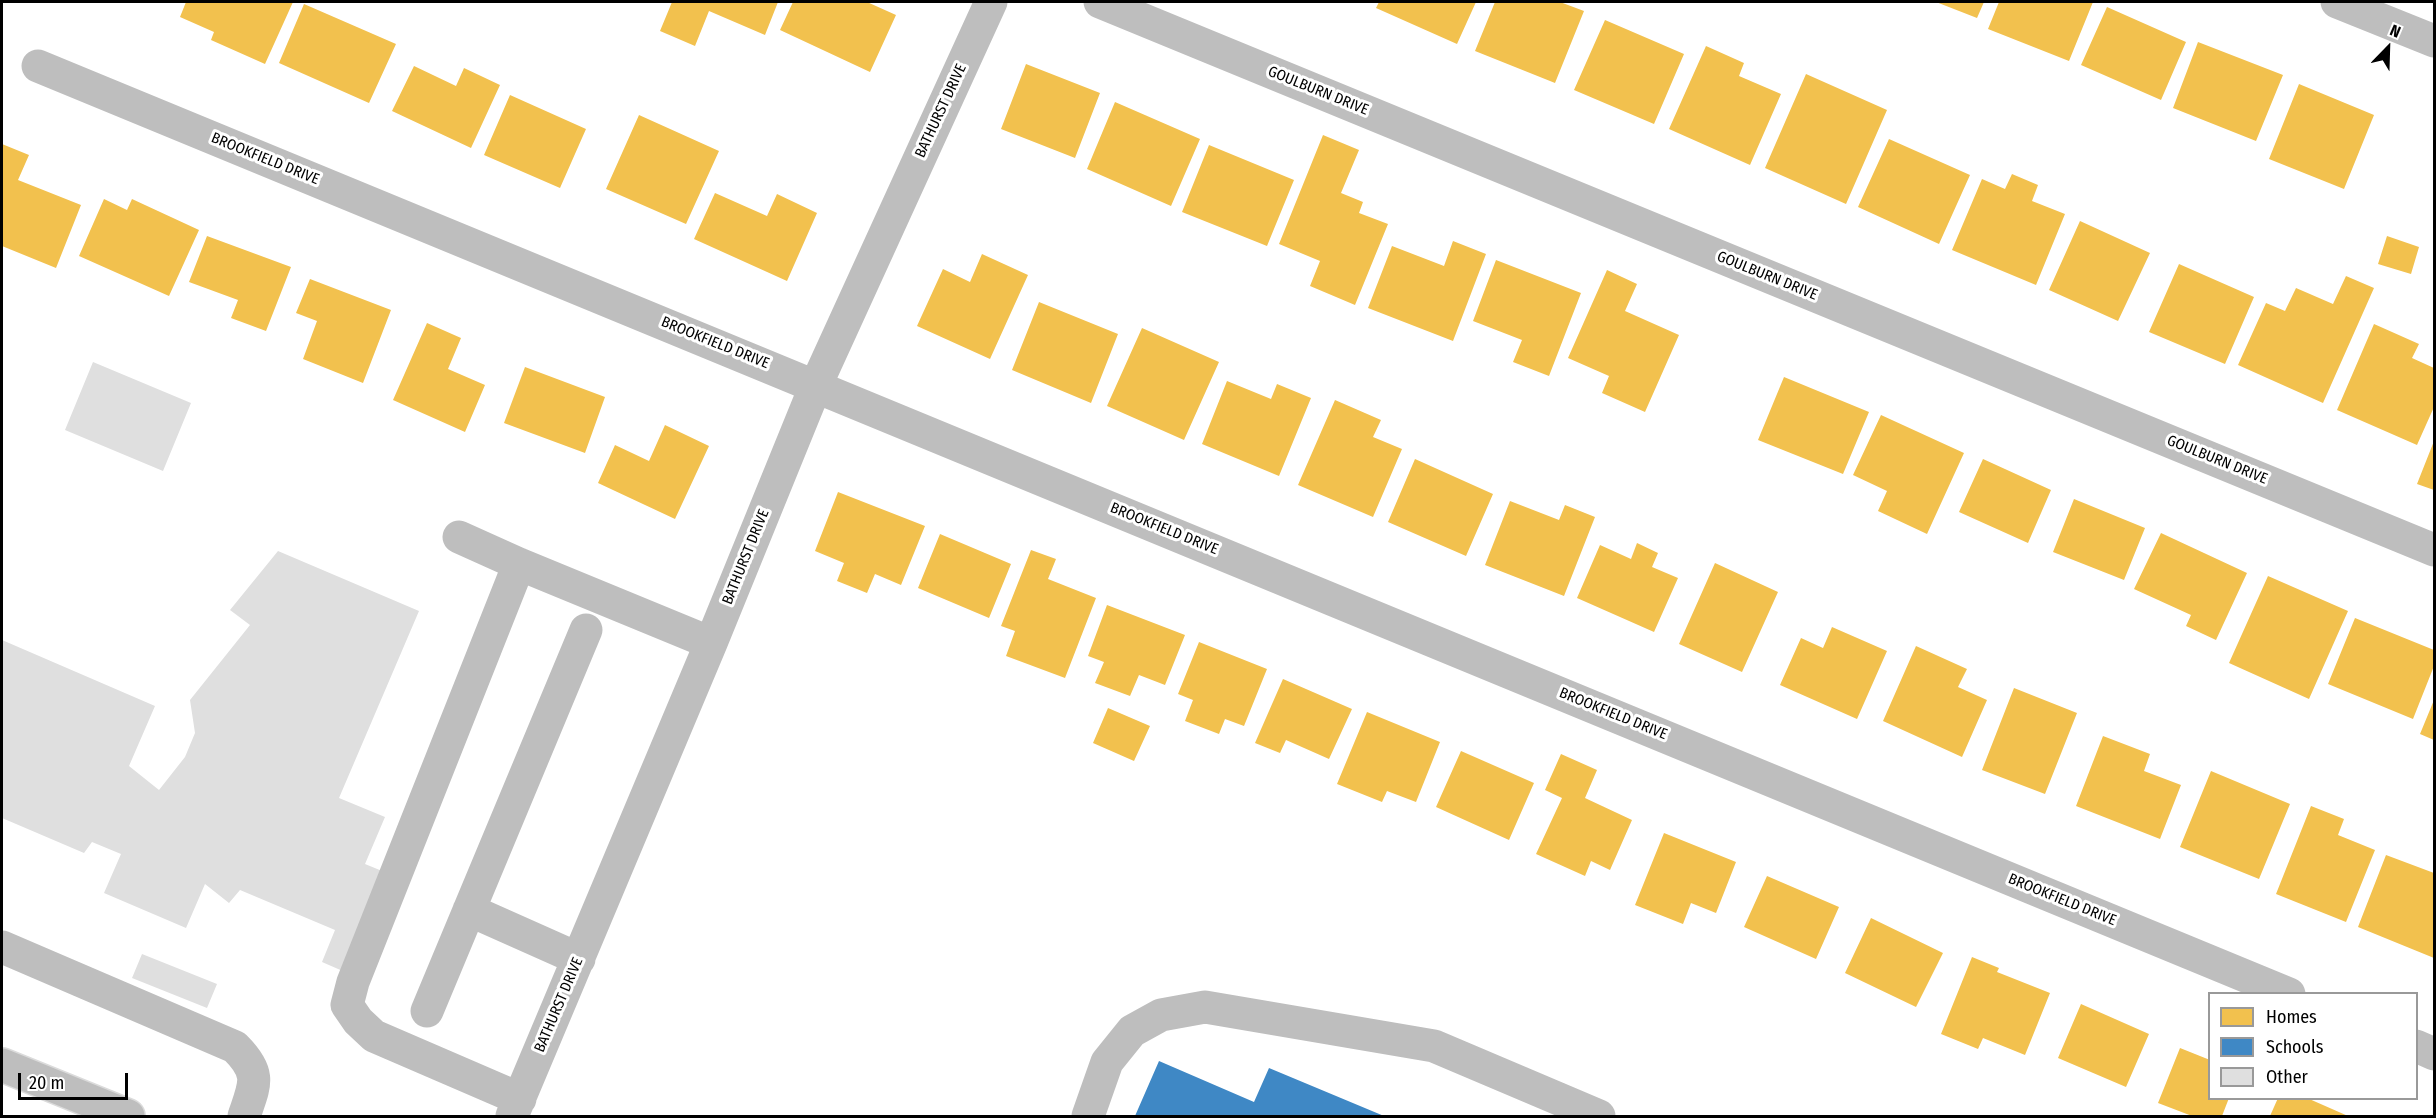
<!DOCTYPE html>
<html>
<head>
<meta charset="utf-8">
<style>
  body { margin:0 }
  #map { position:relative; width:2436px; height:1118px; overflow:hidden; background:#fff; font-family:"Fira Sans Condensed",sans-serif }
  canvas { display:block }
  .frame { position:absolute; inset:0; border:3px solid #000; pointer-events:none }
  .legend { position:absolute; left:2208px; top:992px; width:210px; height:108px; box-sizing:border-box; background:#fff; border:2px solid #999; margin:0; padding:8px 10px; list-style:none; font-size:18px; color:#000 }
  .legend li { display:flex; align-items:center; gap:12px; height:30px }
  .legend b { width:30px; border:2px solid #999 }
  .north { position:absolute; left:2358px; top:18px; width:60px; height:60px; -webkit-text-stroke:4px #fff; paint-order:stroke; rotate:23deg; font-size:16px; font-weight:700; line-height:24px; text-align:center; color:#000 }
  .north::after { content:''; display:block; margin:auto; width:21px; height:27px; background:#000; clip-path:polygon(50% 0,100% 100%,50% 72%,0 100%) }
  .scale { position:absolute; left:18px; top:1073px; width:110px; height:27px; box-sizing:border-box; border:3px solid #000; border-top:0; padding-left:8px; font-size:18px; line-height:21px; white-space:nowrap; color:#000; -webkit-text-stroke:4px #fff; paint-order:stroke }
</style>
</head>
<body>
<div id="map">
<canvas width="2436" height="1118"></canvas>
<div class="frame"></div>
<ul class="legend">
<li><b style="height:16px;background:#f2c14e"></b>Homes</li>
<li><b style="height:16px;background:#3f88c5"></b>Schools</li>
<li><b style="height:16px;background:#dfdfdf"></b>Other</li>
</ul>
<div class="north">N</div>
<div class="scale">20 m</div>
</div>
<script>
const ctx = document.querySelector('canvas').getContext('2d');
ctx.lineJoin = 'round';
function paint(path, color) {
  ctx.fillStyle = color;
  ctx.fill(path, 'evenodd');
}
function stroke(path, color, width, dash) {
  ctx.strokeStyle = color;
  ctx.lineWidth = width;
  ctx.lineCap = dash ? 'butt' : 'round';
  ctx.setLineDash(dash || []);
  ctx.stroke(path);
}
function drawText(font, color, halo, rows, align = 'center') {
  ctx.font = font + ' "Fira Sans Condensed",sans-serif';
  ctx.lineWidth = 6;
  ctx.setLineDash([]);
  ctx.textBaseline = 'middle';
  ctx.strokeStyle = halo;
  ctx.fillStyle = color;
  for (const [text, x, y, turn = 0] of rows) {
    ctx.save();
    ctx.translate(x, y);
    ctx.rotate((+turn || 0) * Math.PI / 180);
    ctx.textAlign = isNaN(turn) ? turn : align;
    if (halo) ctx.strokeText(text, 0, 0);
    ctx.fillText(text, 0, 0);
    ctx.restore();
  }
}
paint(new Path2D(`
  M186,2H293L265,64L211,40L214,32L180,17Z
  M672,2H778L765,35L709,11L695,46L660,31Z
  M793,2H867L896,15L870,72L780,30Z
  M1379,2H1476L1457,44L1376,8Z
  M1495,2H1560L1584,11L1555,83L1475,51Z
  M1936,2H1984L1977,18Z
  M1999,2H2093L2069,61L1988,29Z
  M304,4L396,44L369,103L279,63Z
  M2107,7L2186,42L2161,100L2081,65Z
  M1605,20L1684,54L1654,124L1574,90Z
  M2198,42L2283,75L2256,141L2173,108Z
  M1706,46L1744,63L1739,76L1781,94L1750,165L1669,129Z
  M1026,64L1100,93L1075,158L1001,129Z
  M414,66L456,86L464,68L500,85L471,148L392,111Z
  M1806,74L1887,110L1846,204L1765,168Z
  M2299,84L2374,115L2344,189L2269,159Z
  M510,95L586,129L560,188L484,155Z
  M1115,102L1200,139L1171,206L1087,169Z
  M639,115L719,151L686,224L606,189Z
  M1323,135L1359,150L1341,193L1363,202L1359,213L1388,224L1355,305L1310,286L1320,261L1279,244Z
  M1889,139L1970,175L1939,244L1858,207Z
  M2,144L29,155L18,180L81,205L56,268L2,246Z
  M1209,145L1294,180L1267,246L1182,212Z
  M2012,174L2038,185L2032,201L2065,214L2036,285L1952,250L1982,179L2005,189Z
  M715,193L767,216L777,194L817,213L787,281L694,239Z
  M104,199L127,210L132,199L199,230L169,296L79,256Z
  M2080,221L2150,253L2118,321L2049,290Z
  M207,236L291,267L266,331L231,318L238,300L189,282Z
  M2387,236L2419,247L2411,274L2378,264Z
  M1453,241L1486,254L1453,341L1368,308L1392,246L1444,266Z
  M982,254L1028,275L990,359L917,326L943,269L970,282Z
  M1496,260L1581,293L1549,376L1513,362L1522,340L1473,321Z
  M2179,264L2254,297L2225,364L2149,332Z
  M1607,270L1637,284L1625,311L1679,335L1645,412L1602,393L1609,376L1568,358Z
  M2346,276L2374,288L2323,403L2238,365L2266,303L2285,311L2296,288L2333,304Z
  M310,279L391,310L363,383L303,359L317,321L296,313Z
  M1039,302L1118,334L1091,403L1012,370Z
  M427,323L461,338L448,369L485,385L465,432L393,400Z
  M2374,324L2419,344L2412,358L2434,368V407L2417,445L2337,410Z
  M1142,328L1219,362L1184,440L1107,406Z
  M525,367L605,397L585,453L504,423Z
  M1784,377L1869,412L1843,474L1758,440Z
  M1227,381L1271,399L1277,384L1311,398L1279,476L1202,444Z
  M1335,400L1381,420L1373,437L1402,449L1373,517L1298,485Z
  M1881,415L1964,453L1927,534L1878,511L1887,491L1853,475Z
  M665,425L709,446L675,519L598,483L615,445L649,461Z
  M2434,441V490L2417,484Z
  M1415,459L1493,494L1466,556L1388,522Z
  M1983,459L2051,490L2028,543L1959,512Z
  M838,492L925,526L901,585L875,574L867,593L837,581L844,563L815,551Z
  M2074,499L2145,528L2124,580L2053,552Z
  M1510,501L1559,520L1565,505L1595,517L1564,596L1485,565Z
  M2161,533L2247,573L2216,640L2186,626L2191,615L2134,589Z
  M940,534L1011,564L989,618L918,588Z
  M1637,543L1658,553L1652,567L1678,578L1654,632L1577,598L1600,545L1631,559Z
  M1031,550L1056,559L1048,579L1096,598L1065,678L1006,656L1015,631L1001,626Z
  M1715,563L1778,592L1742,672L1679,644Z
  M2268,576L2348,611L2309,699L2229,663Z
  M1107,605L1185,635L1165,685L1139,675L1130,696L1095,683L1104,662L1088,656Z
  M2355,618L2434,650V666L2413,719L2328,684Z
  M1832,627L1887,651L1857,719L1780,685L1801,638L1823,648Z
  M1199,642L1267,669L1244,726L1225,719L1219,734L1185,721L1193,700L1178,694Z
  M1916,646L1967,669L1958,687L1987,700L1962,757L1883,721Z
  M1283,679L1352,709L1329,759L1286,740L1280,753L1255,743Z
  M2014,688L2077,713L2045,794L1982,770Z
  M2434,700V740L2420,734Z
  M1108,708L1150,726L1134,761L1093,743Z
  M1367,712L1440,742L1416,802L1387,791L1382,802L1337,784Z
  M2103,736L2150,754L2144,771L2181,785L2160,839L2076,806Z
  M1461,751L1534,783L1509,840L1436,807Z
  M1561,754L1597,770L1585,798L1632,820L1610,870L1591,861L1585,876L1536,854L1562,798L1545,790Z
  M2211,771L2290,804L2259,879L2180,847Z
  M2311,806L2344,819L2338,835L2375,850L2346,922L2276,894Z
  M1664,833L1736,862L1716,913L1691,903L1683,924L1635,905Z
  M2386,855L2434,873V958L2358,927Z
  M1767,876L1839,907L1816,959L1744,927Z
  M1871,918L1943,953L1916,1007L1845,973Z
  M1972,957L1999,968L1997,972L2050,993L2025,1055L1983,1038L1978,1049L1941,1034Z
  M2081,1004L2149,1034L2126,1087L2058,1058Z
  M2180,1048L2210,1060V1098H2229L2222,1116H2192L2158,1103Z
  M2278,1098H2307L2348,1116H2270Z`), '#f2c14e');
paint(new Path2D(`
  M1159,1061L1254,1102L1269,1068L1384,1116H1135Z`), '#3f88c5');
paint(new Path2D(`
  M93,362L191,403L163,471L65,430Z
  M278,551L419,611L339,798L385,817L365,864L387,873L345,972L322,962L335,930L240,890L229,903L205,884L186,928L104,893L121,854L92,842L84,853L2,818V640L155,706L129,766L159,790L185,757L195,733L190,700L250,625L230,610Z
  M142,954L217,984L207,1008L132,978Z`), '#dfdfdf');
const major = new Path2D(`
  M2,1065L128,1116`);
stroke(major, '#dbdbdb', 36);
stroke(new Path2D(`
  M1100,2L2434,550
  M2337,2L2434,41
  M38,66L2289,994
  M459,537L519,564L711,643
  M519,564L353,982L347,1005L358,1021L374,1036L520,1099
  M469,910L579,959
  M2,947L235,1047C262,1074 255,1084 244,1116
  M427,1011L586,630
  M2416,1046L2434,1054
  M512,1116L711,643L816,385L991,2
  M1088,1116L1107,1062L1132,1031L1161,1015L1205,1007L1434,1046L1599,1116`), '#bebebe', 33);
stroke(major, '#bebebe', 33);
drawText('15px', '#000', '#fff', [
  ["GOULBURN DRIVE",1318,91,22],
  ["BATHURST DRIVE",941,111,-65],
  ["BROOKFIELD DRIVE",265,159,22],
  ["GOULBURN DRIVE",1767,276,22],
  ["BROOKFIELD DRIVE",715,343,22],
  ["GOULBURN DRIVE",2217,460,22],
  ["BROOKFIELD DRIVE",1164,529,22],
  ["BATHURST DRIVE",746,557,-68],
  ["BROOKFIELD DRIVE",1613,714,22],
  ["BROOKFIELD DRIVE",2062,900,22],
  ["BATHURST DRIVE",559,1005,-67]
]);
</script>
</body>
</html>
